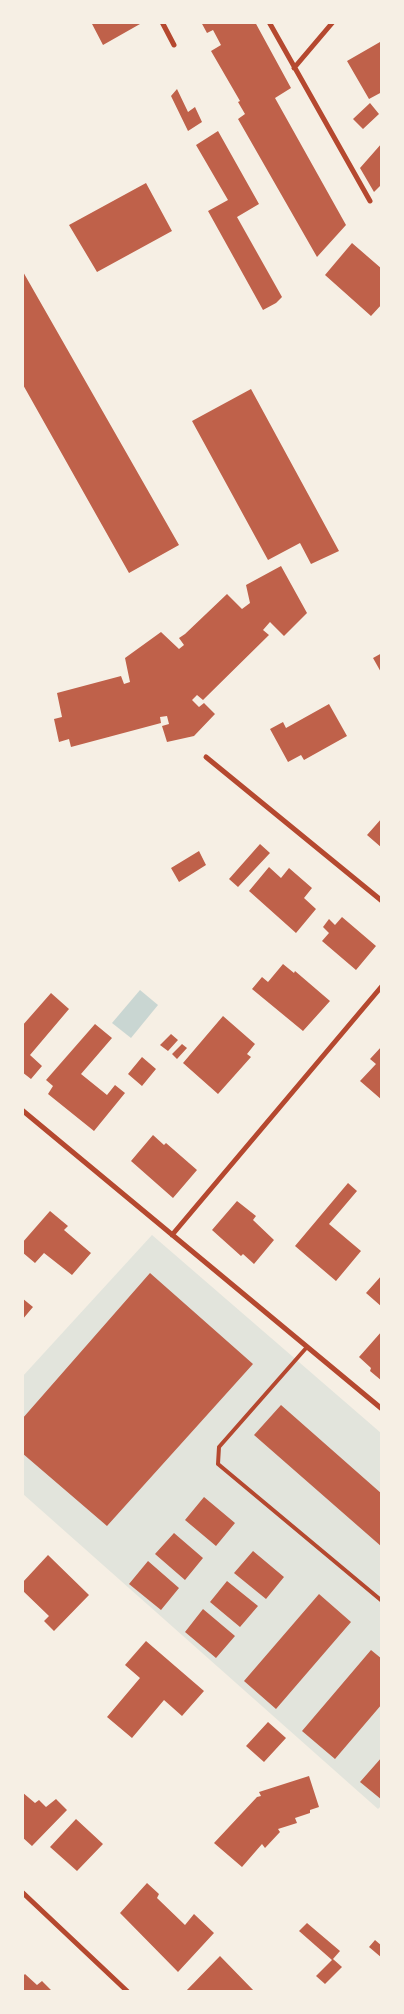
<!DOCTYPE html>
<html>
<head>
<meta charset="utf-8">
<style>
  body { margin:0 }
  #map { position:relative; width:404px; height:2014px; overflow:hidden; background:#f6efe4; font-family:Karla,sans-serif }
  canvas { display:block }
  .frame { position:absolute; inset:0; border:24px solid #f6efe4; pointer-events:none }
</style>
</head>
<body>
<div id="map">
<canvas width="404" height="2014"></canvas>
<div class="frame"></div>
</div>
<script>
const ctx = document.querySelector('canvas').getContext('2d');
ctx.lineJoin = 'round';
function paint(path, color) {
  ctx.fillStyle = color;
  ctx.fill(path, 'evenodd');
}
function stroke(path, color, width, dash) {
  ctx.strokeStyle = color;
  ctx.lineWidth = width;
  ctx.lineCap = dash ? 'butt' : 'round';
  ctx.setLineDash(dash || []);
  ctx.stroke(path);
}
paint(new Path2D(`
  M152,1235L381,1433L382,1805L378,1809L23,1494L22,1377Z`), '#e2e4dc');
paint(new Path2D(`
  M140,990L158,1005L131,1038L112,1023Z`), '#c9d6d2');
paint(new Path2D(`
  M91,22H139L140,24L103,45Z
  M201,22H255L291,88L275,98L346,225L317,257L238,119L245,114L238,102L240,101L211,51L221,45L213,30L207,33Z
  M380,42L382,92L369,99L347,61Z
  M177,89L188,112L195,107L202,122L188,131L171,96Z
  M370,103L379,114L363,129L353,119Z
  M218,131L259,204L237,217L282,297L276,303L263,310L208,211L228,200L196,145Z
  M382,143V184L374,192L360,168Z
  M146,183L172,231L97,272L69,225Z
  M352,243L382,269V304L371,316L325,275Z
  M22,270L179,545L129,573L22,383Z
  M251,389L339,551L311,564L300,543L268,560L192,421Z
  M281,566L307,613L284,636L270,622L263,630L269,635L203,700L197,695L192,700L199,707L204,703L215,714L194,736L167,742L162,726L169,724L167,716L160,717L161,723L71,747L69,739L59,742L54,719L62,717L57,693L121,676L124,684L130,682L125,658L161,632L179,649L184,645L179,638L185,634L227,594L242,609L250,603L246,585Z
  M382,653V674L373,658Z
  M329,704L347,736L304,760L301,755L288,762L270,729L283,722L286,728Z
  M382,818V848L367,835Z
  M260,844L270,853L238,887L229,879Z
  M199,851L206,865L179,882L171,868Z
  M269,867L281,878L289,868L312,888L304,898L316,909L296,933L249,891Z
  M342,917L376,946L356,970L322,941L329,933L323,927L329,919L335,925Z
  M283,964L294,973L295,971L330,1001L303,1031L252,989L262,977L268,982Z
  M51,993L69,1009L30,1055L42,1066L31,1079L22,1072V1026Z
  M223,1016L255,1044L247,1054L251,1057L218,1094L183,1063Z
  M95,1024L112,1038L81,1074L107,1095L115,1085L125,1093L94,1131L48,1094L53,1086L46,1080Z
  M171,1034L178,1040L168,1051L160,1045Z
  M182,1044L187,1048L177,1059L172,1054Z
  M382,1046V1100L360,1081L376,1064L370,1059Z
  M142,1057L156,1069L142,1086L128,1074Z
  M153,1135L164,1145L166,1143L197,1170L173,1198L131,1161Z
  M348,1183L357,1191L329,1224L361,1251L336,1281L295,1246Z
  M237,1201L256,1216L253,1220L274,1240L254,1264L243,1254L241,1256L212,1230Z
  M50,1211L68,1226L64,1230L91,1253L72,1275L44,1253L35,1263L22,1252V1243Z
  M150,1273L253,1364L107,1526L22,1453V1419Z
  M382,1275V1307L366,1293Z
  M22,1298L33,1307L22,1320Z
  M382,1331V1381L370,1371L371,1368L359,1357Z
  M281,1405L382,1494V1547L254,1435Z
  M204,1497L235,1523L216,1546L185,1520Z
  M174,1533L203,1558L185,1580L155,1554Z
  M253,1551L284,1577L266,1599L234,1573Z
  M48,1555L89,1595L54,1631L44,1621L49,1616L22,1590V1583Z
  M148,1561L179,1588L161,1610L129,1584Z
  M227,1581L258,1606L240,1627L210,1602Z
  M319,1594L351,1622L276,1709L244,1681Z
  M203,1609L235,1636L216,1658L185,1632Z
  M146,1641L204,1691L182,1716L164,1700L132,1738L107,1717L140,1678L125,1665Z
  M371,1650L382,1659V1704L335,1759L302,1731Z
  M268,1722L286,1738L264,1762L246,1746Z
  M382,1757V1800L360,1782Z
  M309,1776L319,1807L310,1810V1813L295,1818L297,1823L278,1829L280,1832L265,1848L262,1844L242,1867L214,1843L257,1797L261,1796L259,1792Z
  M22,1792L35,1803L39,1800L46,1807L56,1799L67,1810L32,1846L22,1837Z
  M76,1819L103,1844L77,1871L50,1847Z
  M147,1883L159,1894L157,1898L185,1925L194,1914L214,1933L178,1972L120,1913Z
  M307,1923L340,1951L333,1959L342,1967L325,1984L316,1976L332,1960L299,1931Z
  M375,1940L382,1946V1958L369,1947Z
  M220,1956L255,1992H185Z
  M25,1974L37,1985L42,1981L53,1992H22V1977Z`), '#bf614a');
stroke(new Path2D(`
  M307,1347L219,1447L218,1464L382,1601`), '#b5482f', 4);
stroke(new Path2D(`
  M162,22L174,45
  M269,22L370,201
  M294,68L333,22
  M206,757L382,901
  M22,1110L382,1409
  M172,1235L382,986
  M22,1892L128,1992`), '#b5482f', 5);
</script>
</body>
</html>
